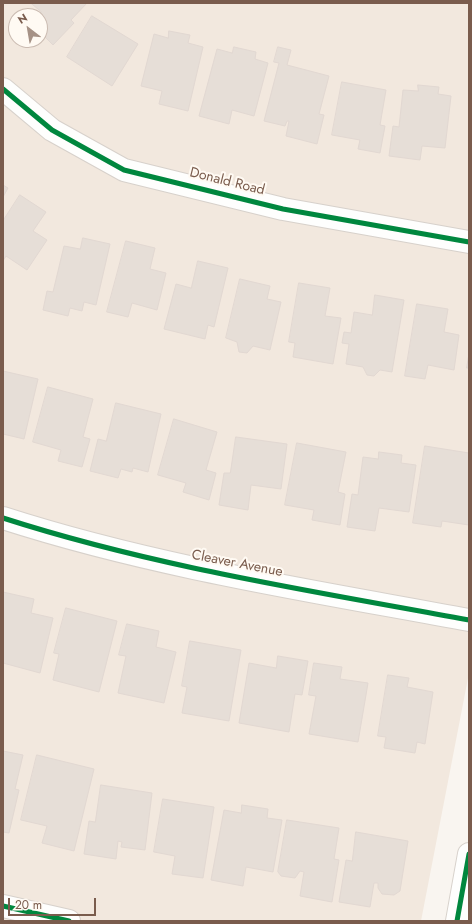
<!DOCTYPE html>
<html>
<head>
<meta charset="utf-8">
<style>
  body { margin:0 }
  #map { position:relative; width:472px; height:924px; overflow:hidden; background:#f9f5f0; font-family:Jost,sans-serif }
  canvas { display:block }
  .frame { position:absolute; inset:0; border:4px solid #7a5c4d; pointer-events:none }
  .north { position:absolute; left:8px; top:8px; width:40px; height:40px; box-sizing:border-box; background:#fffaf3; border:1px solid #cabbb1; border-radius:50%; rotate:329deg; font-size:11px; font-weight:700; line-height:16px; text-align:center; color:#7a5c4d }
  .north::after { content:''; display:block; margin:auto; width:14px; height:18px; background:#a69286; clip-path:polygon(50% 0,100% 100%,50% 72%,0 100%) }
  .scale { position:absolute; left:8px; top:898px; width:88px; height:18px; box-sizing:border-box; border:2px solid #7a5c4d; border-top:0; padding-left:5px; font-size:12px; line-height:14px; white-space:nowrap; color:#7a5c4d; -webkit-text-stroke:3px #fffaf3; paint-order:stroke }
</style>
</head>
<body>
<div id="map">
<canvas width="472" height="924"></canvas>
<div class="frame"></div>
<div class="north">N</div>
<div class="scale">20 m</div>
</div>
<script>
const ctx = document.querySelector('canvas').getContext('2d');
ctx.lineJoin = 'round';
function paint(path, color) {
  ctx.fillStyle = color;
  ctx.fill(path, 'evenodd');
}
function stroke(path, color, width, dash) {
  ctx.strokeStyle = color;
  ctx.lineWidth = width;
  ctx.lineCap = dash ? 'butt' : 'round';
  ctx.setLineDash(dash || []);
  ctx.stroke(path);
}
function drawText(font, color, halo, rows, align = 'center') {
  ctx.font = font + ' Jost,sans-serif';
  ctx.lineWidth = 4;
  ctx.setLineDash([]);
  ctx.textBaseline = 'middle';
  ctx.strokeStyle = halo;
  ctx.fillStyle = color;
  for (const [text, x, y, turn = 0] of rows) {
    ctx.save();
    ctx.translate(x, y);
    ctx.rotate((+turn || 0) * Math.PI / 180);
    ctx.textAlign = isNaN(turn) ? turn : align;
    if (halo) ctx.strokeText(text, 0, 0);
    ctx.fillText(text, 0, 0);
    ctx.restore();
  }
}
paint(new Path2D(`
  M3,3H469V673L421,921H3ZM16,16H40V40H16Z`), '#f2e8de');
const building = new Path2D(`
  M31,3H87L71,20L74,23L53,45L40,32V16H37L41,12Z
  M92,16L138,44L112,86L67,57Z
  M169,31L190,35L188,43L203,47L188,111L159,104L162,91L141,86L154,34L168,38Z
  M234,47L256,52L255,59L268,63L254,116L232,110L229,124L199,116L217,49L232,53Z
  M278,47L291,50L287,65L329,76L319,114L324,115L317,144L286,136L289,121H287L285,126L264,121L279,63L274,62Z
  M342,82L386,90L380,125L385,126L380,153L358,149L360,140L332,135Z
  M418,85L439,87L438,94L451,96L445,148L422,146L420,160L389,156L393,126L399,127L403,90L418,91Z
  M3,185L8,188L3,197Z
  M20,195L46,212L33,231L47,240L27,270L6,256L3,261V221Z
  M83,238L110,244L96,305L84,302L82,311L70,308L68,316L43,310L47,291L53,292L64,246L80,249Z
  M126,241L155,248L150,269L166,273L157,310L132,303L128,317L107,312Z
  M198,261L228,268L214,327L208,325L205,339L164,329L176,284L191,288Z
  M240,279L270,286L267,299L281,302L270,350L253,346L247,353L239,352L237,342L226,338Z
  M299,283L330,288L325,316L341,318L333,364L293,357L295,343L289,342Z
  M375,295L404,300L392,372L380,370L374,376L367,375L363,367L346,364L349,344L342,343L344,332L351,333L354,312L372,315Z
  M417,304L448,309L444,332L459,335L454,370L428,365L425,379L405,376Z
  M469,354V368H467Z
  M3,371L38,379L24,439L3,434Z
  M48,387L93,399L83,437L90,439L82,467L58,461L61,450L33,442Z
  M116,403L161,414L148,472L133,468L132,472L121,469L118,478L90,471L98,439L106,441Z
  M174,419L217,432L206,470L216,473L209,500L183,492L186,483L158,475Z
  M236,437L287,444L281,489L251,485L248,510L219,505L224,473H230Z
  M297,443L346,452L338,492L345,494L340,525L312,520L314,510L285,505Z
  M425,446L469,453V525L442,521L441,527L413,523Z
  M379,452L402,455L401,463L416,465L409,512L379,508L375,531L347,527L352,494L358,495L363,457L378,459Z
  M3,592L34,599L31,613L53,618L40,673L3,663Z
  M66,608L117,621L99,692L53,680L59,654L54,653Z
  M127,624L159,631L156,647L176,652L164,703L118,693L126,656L119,655Z
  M190,641L241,650L229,721L182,713L187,687L182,686Z
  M278,656L308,661L302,695L295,694L289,732L239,723L249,663L276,668Z
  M314,663L342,667L340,679L368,683L358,742L309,734L316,696L309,695Z
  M388,675L409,678L407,687L433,692L425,744L417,742L415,753L384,748L386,737L378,736Z
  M3,751L23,755L15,789L19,790L9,833L3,832Z
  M37,755L94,769L74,851L42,843L47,826L21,820Z
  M101,785L152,793L145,850L121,847L122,842L118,841L116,859L84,854L89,821L95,822Z
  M163,799L214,807L203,878L172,874L175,856L154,852Z
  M242,805L268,809L267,818L282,820L273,872L246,867L243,886L211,880L224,810L241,813Z
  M287,820L339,828L334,859L339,860L332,902L300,896L304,872L300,871L295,878L281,876L278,872Z
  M356,832L408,841L400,891L394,895L382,894L378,888V883H374L370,907L339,902L346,860L352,861Z`);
paint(building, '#e6ded7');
stroke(building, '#e2d8d2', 1);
const street = new Path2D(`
  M3,89L52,130L124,170L283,209L469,242
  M3,518C155,567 313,591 469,620
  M3,906L69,921
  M457,921L469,854`);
stroke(street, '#d7d1cb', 24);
stroke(street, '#fefefd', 22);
stroke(new Path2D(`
  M3,89L52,130L124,170L283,209L469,242
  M3,518C155,567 313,591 469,620
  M3,906L69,921
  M457,921L469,854`), '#00873e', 5);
drawText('14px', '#7a5c4d', '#fffaf3', [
  ["Donald Road",227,182,14],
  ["Cleaver Avenue",237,564,11]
]);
</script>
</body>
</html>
